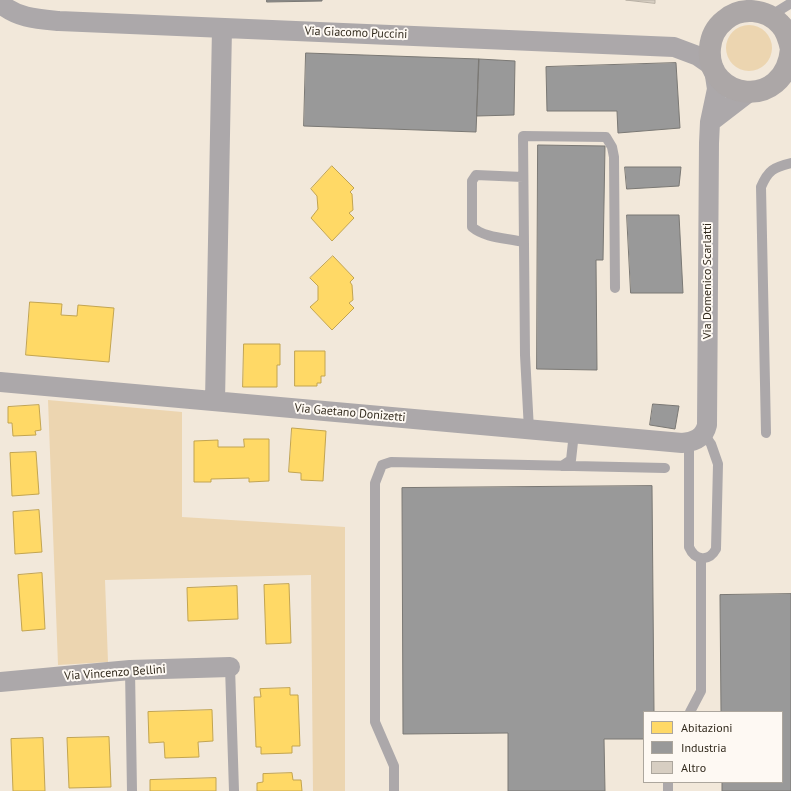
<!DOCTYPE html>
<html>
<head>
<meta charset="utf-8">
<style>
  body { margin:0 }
  #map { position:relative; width:791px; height:791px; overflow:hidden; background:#f2e8da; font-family:"PT Sans",sans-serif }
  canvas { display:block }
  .legend { position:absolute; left:643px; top:711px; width:140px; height:72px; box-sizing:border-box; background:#fef9f3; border:1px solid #aca69d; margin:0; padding:5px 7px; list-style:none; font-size:12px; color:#322a1d }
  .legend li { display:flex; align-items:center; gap:8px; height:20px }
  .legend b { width:20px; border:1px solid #aca69d }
</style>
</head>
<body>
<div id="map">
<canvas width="791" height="791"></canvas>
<ul class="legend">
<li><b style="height:11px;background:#ffd966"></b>Abitazioni</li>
<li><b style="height:11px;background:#999"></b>Industria</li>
<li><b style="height:11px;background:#d7cec2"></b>Altro</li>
</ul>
</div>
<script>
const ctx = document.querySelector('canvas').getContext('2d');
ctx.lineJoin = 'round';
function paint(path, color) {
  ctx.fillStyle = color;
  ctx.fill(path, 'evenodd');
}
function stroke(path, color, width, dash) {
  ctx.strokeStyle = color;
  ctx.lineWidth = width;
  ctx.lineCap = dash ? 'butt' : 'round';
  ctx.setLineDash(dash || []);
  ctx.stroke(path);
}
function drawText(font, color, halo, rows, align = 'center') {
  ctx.font = font + ' "PT Sans",sans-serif';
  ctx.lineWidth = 4;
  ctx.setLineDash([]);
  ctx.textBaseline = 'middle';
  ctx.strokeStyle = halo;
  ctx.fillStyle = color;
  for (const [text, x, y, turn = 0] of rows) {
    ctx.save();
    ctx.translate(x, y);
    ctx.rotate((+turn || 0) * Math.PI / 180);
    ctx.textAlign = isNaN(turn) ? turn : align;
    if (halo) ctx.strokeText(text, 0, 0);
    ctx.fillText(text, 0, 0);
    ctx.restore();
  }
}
paint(new Path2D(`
  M726 48a23 23 0 1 1 46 0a23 23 0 1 1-46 0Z
  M48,400L182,412V517L345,527V791H313L311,575L105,580L108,662L58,665Z`), '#ecd5b0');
const homes = new Path2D(`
  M332,166L354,188L350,192L352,194L353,210L349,213L354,218L332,241L311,218L318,209L317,196L311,189Z
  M333,256L354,278L350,282L352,285L353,300L349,303L354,308L332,330L310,307L318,300V286L310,278Z
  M30,302L62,304L61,315L77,316L78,305L114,308L109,362L26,355Z
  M244,344H280V365H277V387H243Z
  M295,351H325V376H321V383H317V386H295Z
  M39,405L41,430L35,431L36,435L13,436L12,423H8V407Z
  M292,428L326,431L323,481L301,480V473L289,472Z
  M244,439H269V481L249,482V478L211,479V482H194V441L218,440V447H244Z
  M36,452L39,494L12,496L10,453Z
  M39,510L42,552L15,554L13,512Z
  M42,573L45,629L22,631L18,575Z
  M289,584L291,643L266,644L264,585Z
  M237,586L238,619L188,621L187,588Z
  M290,688V695H298L300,746H292V753L261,754V747H256L254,697H261L260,689Z
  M212,710L213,741L198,742L199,757L165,758L164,742L149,743L148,712Z
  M109,737L111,787L69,788L67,738Z
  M43,738L45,791H13L11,739Z
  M292,773L293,780H301L302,791H257V783L263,782V774Z
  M216,778V791H150V780Z`);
paint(homes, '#ffd966');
stroke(homes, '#c2a450', 1);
const industry = new Path2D(`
  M267,0H322V1L267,2Z
  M306,53L479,59L476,132L304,126Z
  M479,59L515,61L514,115L477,116Z
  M676,63L680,128L618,133L617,111H547L546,67Z
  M538,145L605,146L603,260H596L597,370L537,369Z
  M625,167H681L679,186L627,189Z
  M627,215H679L683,293H631Z
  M653,404L679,406L675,429L650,425Z
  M652,486L654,712H644V739H604L605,791H508V733L403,734L402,488Z
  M791,594V791H722V782H782V712H721L720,595Z`);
paint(industry, '#999');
stroke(industry, '#7a7874', 1);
const building = new Path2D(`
  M626,0H655V3Z`);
paint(building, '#d7cec2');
stroke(building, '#b9b1a5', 1);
stroke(new Path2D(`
  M770,16L791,3
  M523,177L476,175L472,181V227C485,238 506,238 523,242
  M529,430L525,355L523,136L606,137L612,147L614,157L615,288
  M766,433L761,187C768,170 774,167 791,163
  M689,443V547C695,561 709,562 716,549L718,464L711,444L704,434
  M562,466L571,460L574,433
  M230,667L234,791
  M130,670L132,791
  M690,712L701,691V559
  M668,782V791
  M394,791V766L375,722V483L382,465L391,462L665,468`), '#aca8aa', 10);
stroke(new Path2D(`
  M0,3C17,18 37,19 59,21L674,47L698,56L711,65
  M710,122L749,92
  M0,382L682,443C694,442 704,438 707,425L709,143L710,122L717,89L714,69
  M215,401L222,28
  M0,682L130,670L230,667`), '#aca8aa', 20);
stroke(new Path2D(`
  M791,49C789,40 787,31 780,24C766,9 741,6 725,20C716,27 711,36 710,48C705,100 785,112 791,49`), '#aca7a7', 22);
drawText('12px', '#322a1d', '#fef9f3', [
  ["Via Giacomo Puccini",356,33,2],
  ["Via Domenico Scarlatti",708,281,-90],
  ["Via Gaetano Donizetti",350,413,5],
  ["Via Vincenzo Bellini",115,673,-4]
]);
</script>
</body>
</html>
